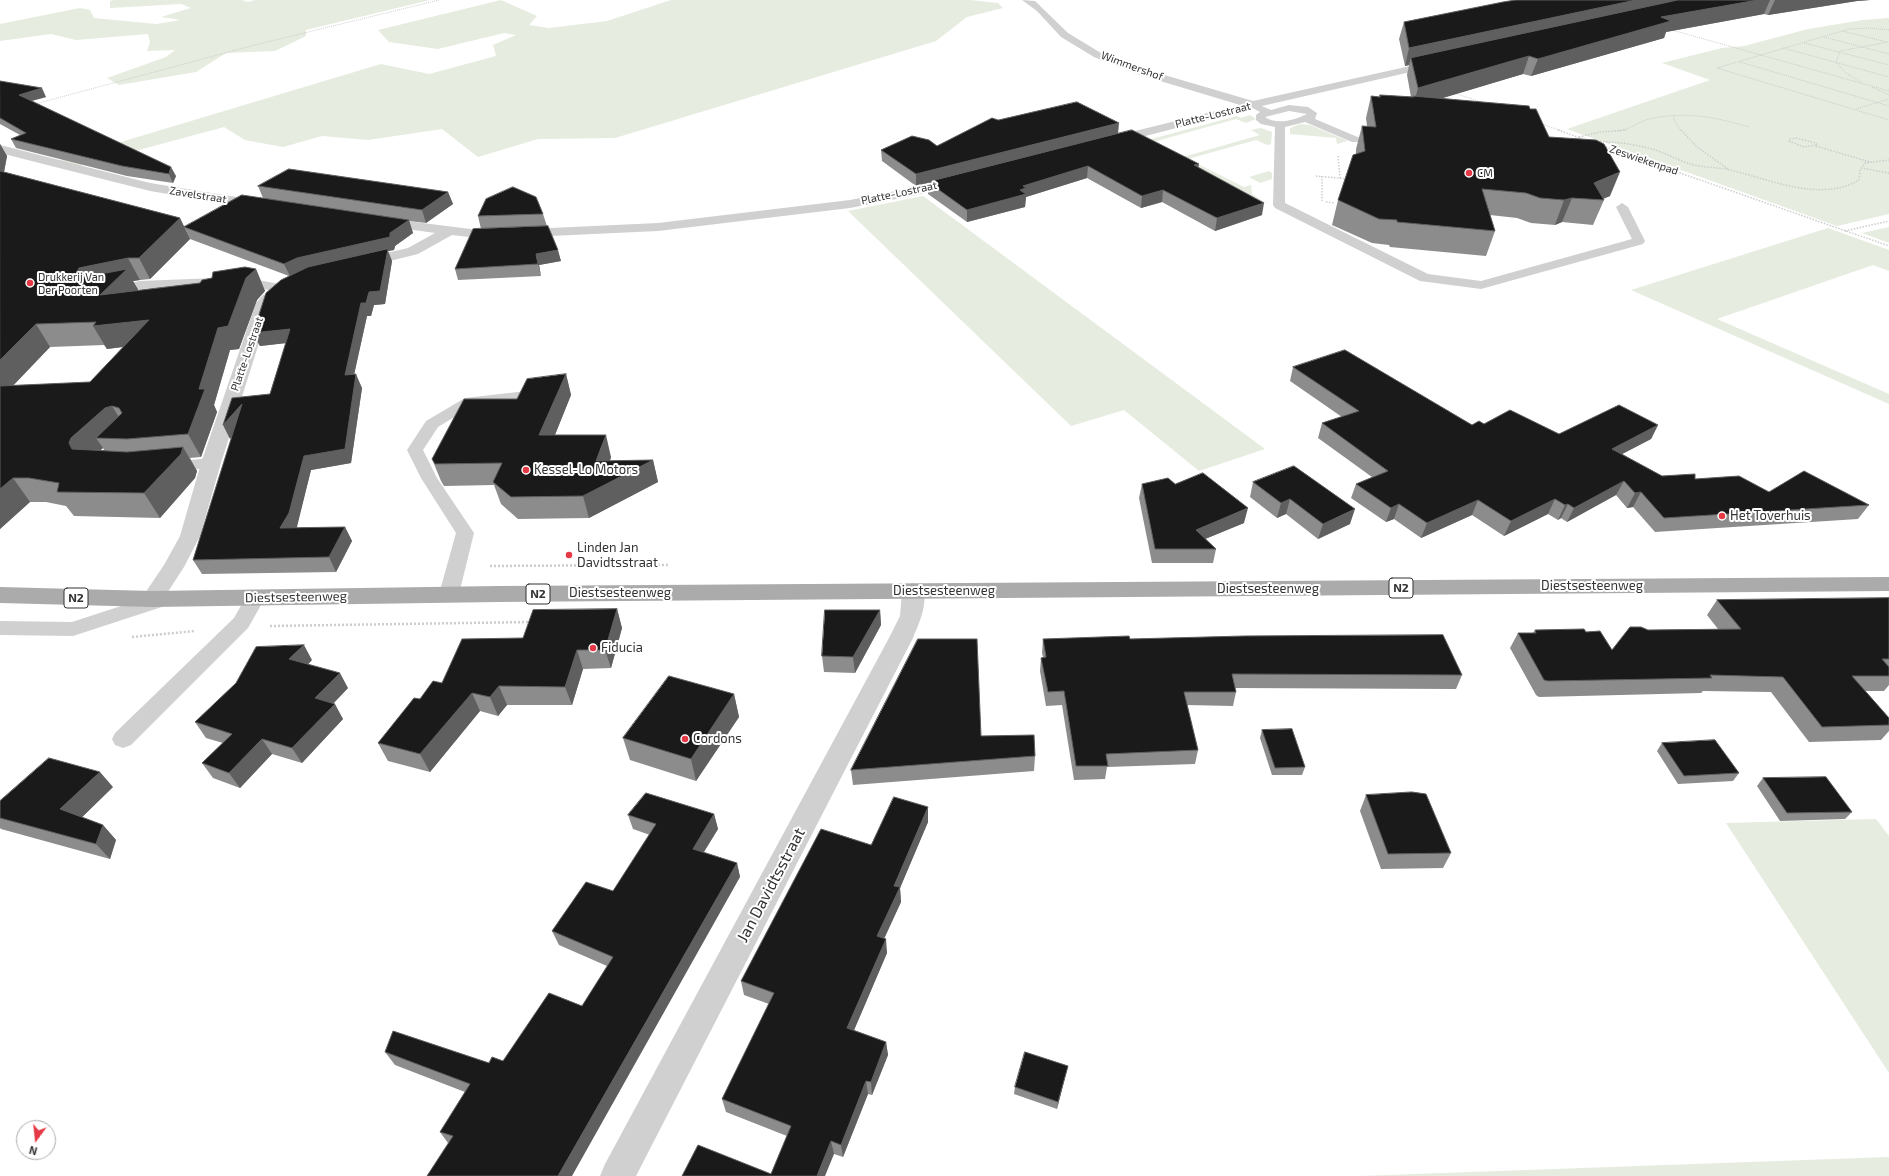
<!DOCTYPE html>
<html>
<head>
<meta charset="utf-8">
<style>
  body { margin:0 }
  #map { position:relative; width:1889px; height:1176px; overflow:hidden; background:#fff; font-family:"Exo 2",sans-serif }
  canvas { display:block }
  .north { position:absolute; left:16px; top:1120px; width:40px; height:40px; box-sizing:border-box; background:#fff; border:1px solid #adadad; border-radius:50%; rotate:195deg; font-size:11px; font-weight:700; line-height:16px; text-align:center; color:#333 }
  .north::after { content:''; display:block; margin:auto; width:14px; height:18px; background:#e63946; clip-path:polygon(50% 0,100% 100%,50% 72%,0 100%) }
</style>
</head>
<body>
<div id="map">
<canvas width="1889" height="1176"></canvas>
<div class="north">N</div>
</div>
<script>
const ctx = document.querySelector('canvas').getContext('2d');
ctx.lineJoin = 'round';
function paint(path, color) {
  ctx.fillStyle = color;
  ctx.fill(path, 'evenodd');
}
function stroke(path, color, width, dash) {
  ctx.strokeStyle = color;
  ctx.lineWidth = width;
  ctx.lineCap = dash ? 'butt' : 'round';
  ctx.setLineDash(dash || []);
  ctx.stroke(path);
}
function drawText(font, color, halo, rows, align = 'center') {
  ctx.font = font + ' "Exo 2",sans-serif';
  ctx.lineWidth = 4;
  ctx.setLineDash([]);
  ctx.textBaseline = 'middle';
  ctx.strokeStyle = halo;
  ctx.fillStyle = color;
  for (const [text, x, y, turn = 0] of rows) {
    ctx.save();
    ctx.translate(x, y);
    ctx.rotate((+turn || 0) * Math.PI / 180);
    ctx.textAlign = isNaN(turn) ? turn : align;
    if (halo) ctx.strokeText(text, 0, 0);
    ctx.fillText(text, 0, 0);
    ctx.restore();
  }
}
paint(new Path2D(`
  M113,0H242L248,2L255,0H430L306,30V36L275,51L226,53L196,72L119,85L107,78L166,57L175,50L147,51L150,42L148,34L76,40L51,34L0,41V24L80,8L90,10L94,18L156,24L181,20L161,17L191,8L181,4L110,8V1Z
  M501,0L537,16L529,25L549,28L607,21L671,0H970L998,3L1003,8L967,17L936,41L615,138L538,139L478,157L442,129L368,140L322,136L283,147L245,140L224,127L72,168L51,163L381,64L429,74L496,56L493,45L516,35L504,33L438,49L389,42L378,30Z
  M1889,18V214L1837,226L1567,129L1710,80L1662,63L1722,48L1744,46L1808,29L1863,20Z
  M1250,115L1256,119L1246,123L1236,119L1153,142L1183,157L1260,135L1251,130L1261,128L1272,132L1271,144L1267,145L1256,140L1188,159L1244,187L1251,185L1252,194L1270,205L1144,141L1237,116L1241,118Z
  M1300,124L1310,125L1348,141L1337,144L1336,138L1290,134V128Z
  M1269,171L1272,173V179L1260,183L1249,177Z
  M923,196L1265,449L1199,471L1124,410L1071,426L848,211Z
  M1889,227V243L1862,233Z
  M1828,228L1889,250V271L1873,265L1717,319L1889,394V404L1631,290Z
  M1876,819L1889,836V1073L1726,823Z
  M1889,1157V1176H1359Z`), '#e6ecdf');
stroke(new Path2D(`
  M1672,30L1889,91
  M1889,30L1871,28L1849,29L1717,68L1889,120
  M1843,31L1886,42
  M1824,37L1889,54
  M1804,43L1889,65
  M1783,48L1889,77
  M1740,62L1889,106
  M1861,82L1846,73L1836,62L1840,51L1889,42
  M1872,87L1889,95
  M1454,93L1481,102
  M35,104L255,45L439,0
  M1856,109L1889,99
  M1675,116L1673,118L1681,131
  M1540,123L1561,131
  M1615,131C1631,130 1635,123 1649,119C1684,111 1715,117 1749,127`), '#cdcdcd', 1, [1, 1]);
stroke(new Path2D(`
  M1558,130L1588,141
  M1681,130L1697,147L1728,169
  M1579,137L1600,132L1627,130
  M1796,138L1816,143L1817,145L1804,147L1789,141L1790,139Z
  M1594,141C1612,142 1630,143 1648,148C1663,151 1676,160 1691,164C1703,168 1717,167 1730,170C1769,179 1821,203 1859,180L1860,170L1865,163L1889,160
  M1603,146L1889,246
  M1816,146L1870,162
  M1338,156L1340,178
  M1861,168L1889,173
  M1316,176L1349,179
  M1322,176V201
  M1326,202L1335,203
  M1845,231L1889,221`), '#cdcdcd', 1.5, [1.5, 1.5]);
stroke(new Path2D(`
  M490,566L669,565
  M270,626L531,622
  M132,637L195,631`), '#cdcdcd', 2.5, [2, 2]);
paint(new Path2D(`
  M1252,102L1271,110L1289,105L1308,107L1317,113L1315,119L1360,138L1361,140L1360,142H1352L1305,122L1285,127V203L1428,274L1481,281L1632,239L1616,207L1622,203L1628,207L1645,241L1643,244L1481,289L1420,281L1275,208L1273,205L1275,127L1261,124L1256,120V115L1260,112L1247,105ZM1289,111L1307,114C1297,119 1277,126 1265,117Z
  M241,277L280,284L285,285L287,288L285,291L280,292L241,285L140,289L111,295L106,294L104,291L106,288L140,281Z
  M544,389L549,391L552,394L549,397L474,405L438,427L423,450L437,478L474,533L459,594L456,599L449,601L442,599L439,594L456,533L421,478L407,450L426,421L465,398Z
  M211,458L217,459L219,463L217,467L168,472L162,471L160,467L162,463L168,462Z
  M255,591L262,593L265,598L248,628L131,745L123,748L115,745L112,739L115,733L234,618L248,593Z
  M164,592L171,594L174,599L171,604L73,636L0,635V621L72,622Z`), '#d0d0d0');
paint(new Path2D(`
  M1022,0L1035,1L1068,33L1101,53L1144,69L1253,101L1437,60L1442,63L1437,66L1253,108L1111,145L1105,141L1107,138L1240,105L1137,74L1094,57L1061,37L1037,11Z
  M0,145L150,183L261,201L266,202L268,205L266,208L261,209L150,191L0,153Z
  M957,176L962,177L964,180L962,183L917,195L850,208L658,231L486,239L452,235L418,254L361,268L356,266L353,263L356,260L408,248L435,233L378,225L376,222L378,219L383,218L486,231L658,223L850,200L916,187Z
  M269,293L275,295L277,298L271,305L221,463L200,536L184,567L160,604L152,607L144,604L141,599L164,565L180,536L201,463L256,303L263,295Z
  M913,583L921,586C930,601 919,623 913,638L636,1176H600L605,1164L889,638L900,616L902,591L905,586Z`), '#d0d0d0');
paint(new Path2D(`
  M1889,577V591L499,602L152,607L0,603V587L152,591L499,586Z`), '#ababab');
paint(new Path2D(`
  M1516,0H1870L1857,1L1768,15L1764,14L1666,32L1664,38L1531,76L1523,74L1442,98L1530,109L1549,137L1610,196L1603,199L1604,200L1593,225L1562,222L1555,225L1531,223L1517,218L1490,215L1495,231L1486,256L1390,247L1389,245L1372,243L1332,225L1338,200L1356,154V149L1362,126H1367L1366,118L1371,96L1379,97L1380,95L1411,97L1407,75L1409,65L1405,66L1399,39L1404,22Z
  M0,81L46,97L32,101L176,176L173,183L127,176L16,148L11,139L20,135L0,124Z
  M998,120L1118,133L1198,168L1262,215L1215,231L1162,202L1141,208L1087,178L1026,197L1025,207L967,222L928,194V183L916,186L882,161L881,150L937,146Z
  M0,144L7,156L4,172L180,218L190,239L150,279L140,280L133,281L138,290L200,283L212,278L256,269L265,291L257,300L239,349L230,350L214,405L217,412L201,457L190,458L197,471L195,478L160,518L74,516L66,506L46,502H30L0,529ZM104,345L107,349L123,347L90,382L13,386L50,347ZM103,448L104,450H100Z
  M258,186L448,192L453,204L426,223L409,221L413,233L395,246L394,250L388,251L392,261L385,304L374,305L371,316H367L354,374L362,388L351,463L311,470L296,528L345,527L352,541L336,572L202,574L193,560L232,437L230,439L270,394L286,343L260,346L253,333L289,276L190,239L184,227L263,198Z
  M543,214L547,226L561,261L539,265L541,276L458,280L455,269L481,229L478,216Z
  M1293,367L1472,425L1484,424L1559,434L1658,425L1651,439L1622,454L1662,476L1695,479L1769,492L1869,505L1858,519L1655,532L1633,507L1627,508L1616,495L1567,522L1561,518L1558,520L1548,514L1504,536L1472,515L1421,538L1394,519L1386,522L1351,498L1356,484L1372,477L1318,438L1322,423L1342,417L1290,381Z
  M566,374L571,395L555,435L611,457L610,461L653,460L658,482L589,518L518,519L501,504L494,485L444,486L441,481L432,459L517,399Z
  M1253,482L1350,524L1318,539L1286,514L1277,518L1250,497Z
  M1142,484H1175L1244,523L1205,539L1216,549L1213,563H1152L1139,498Z
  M1889,598V685L1884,691H1865L1889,718V731L1881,740L1809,742L1771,692L1703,691L1701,693L1539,697L1536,695L1510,648L1518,633H1533L1535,630L1586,632L1612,650L1648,630L1718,629L1707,615L1717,600Z
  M617,609L622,628L611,668L583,669L572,705H507L498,716L480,711L430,772L388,761L378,743L420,699L442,683L523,638Z
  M880,610L881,625L855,673L824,672L822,656Z
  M1043,639H1130L1462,675L1456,689L1235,688L1236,692L1233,706L1187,705L1198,750L1195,764L1107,767L1105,779L1074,780L1062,705L1046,706L1040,671L1041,658L1043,657L1042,653Z
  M312,660L308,664L348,688L333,704L343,719L302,763L272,754L240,788L213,778L202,763L223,743L206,738L195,722Z
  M734,694L739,717L696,781L630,760L623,738Z
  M1262,730L1305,767L1302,775H1272L1260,738Z
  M981,736L1035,756L1034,771L853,785L851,770Z
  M1662,743L1739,773L1733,781L1678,784L1657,751Z
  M1763,778L1852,812L1845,819L1780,821L1757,786Z
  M113,787L82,817L103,825L116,840L110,859L1,829L0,828V801Z
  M1366,795L1451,853L1443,868L1381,869L1360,811Z
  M928,807V822L900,888L901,902L884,938L887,953L854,1030L886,1042L888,1055L872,1095L868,1094L843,1157L834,1154L771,1174L787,1136L726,1112L722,1099L769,1004L744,995L741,981L871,845Z
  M714,814L718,829L704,852L737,863L740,877L448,1143L440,1132L465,1092L395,1065L385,1052L489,1063L503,1061L582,1006L607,966L559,945L552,931L613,891L650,835L633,829L628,815Z
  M1068,1066L1057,1109L1014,1094L1015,1087Z`), '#8c8c8c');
paint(new Path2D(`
  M1636,0H1703L1411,58L1409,65L1405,66L1409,48Z
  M1758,0H1770L1764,14L1666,32L1664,38L1531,76L1538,59L1661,17Z
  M1775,0H1870L1857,1L1768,15Z
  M1529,56L1523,74L1413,107L1418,88Z
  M42,88L46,97L23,103L19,95Z
  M1119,123L1118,134L928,182V183L916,186V174Z
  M0,144L7,156L1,188L0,187Z
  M1199,164L1197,176L1194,165Z
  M1088,166L1087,178L1026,197L1025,207L967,222V210L1023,186Z
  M171,167L176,176L173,183L169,174Z
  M1620,172L1610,196L1600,200L1594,183Z
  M1163,190L1162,202L1141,208L1142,196Z
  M448,192L453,204L426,223L422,210Z
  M1572,198L1562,222L1555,225L1564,200Z
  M1264,203L1262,215L1215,231L1217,218Z
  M180,218L190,239L150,279L139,258Z
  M409,220L413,233L395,246L394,250L388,251L392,261L385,304L374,305L371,316H367L351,389L290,276L284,264L297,258L390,233Z
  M558,250L561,261L539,265L541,276L538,264L536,254Z
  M128,258L140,280L133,281L139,291L113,317L77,272L79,268Z
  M256,269L265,291L257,300L239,349L230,350L214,405L217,412L201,457L188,434L199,389L218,328L246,278Z
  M149,320L161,342L107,349L93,326Z
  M36,324L50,347L0,399V360Z
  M290,329L296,342L260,346L253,333Z
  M356,374L362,388L351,463L311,470L297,527L288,542L280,528L304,456Z
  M566,374L571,395L546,457L539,435Z
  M242,404L249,418L230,439L223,425Z
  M112,406L127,430L96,438L103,448L87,462L72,449L69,443L71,438L105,408Z
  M1658,425L1651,439L1605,463L1612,449Z
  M606,435L611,457L602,483L596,461Z
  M183,447L197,471L195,478L160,518L144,493Z
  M653,460L658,482L589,518L583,496Z
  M13,478L30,502L0,529V489Z
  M1624,481L1616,495L1567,522L1574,508Z
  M1641,492L1633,507L1627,508L1635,493Z
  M1290,499L1286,514L1277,518L1281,503Z
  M1555,499L1548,514L1504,536L1511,521Z
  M1478,500L1472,515L1421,538L1427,523Z
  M1399,504L1394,519L1386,522L1391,508Z
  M1568,504L1561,518L1558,520L1565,505Z
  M1248,508L1244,523L1193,544L1196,530Z
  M1355,509L1350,524L1318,539L1323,524Z
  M345,527L352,541L336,572L329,557Z
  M617,609L622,628L611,668L605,650Z
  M880,610L881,625L855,673L853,657Z
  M304,645L312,660L298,675L289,659Z
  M577,650L583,669L572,705L565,687Z
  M340,673L348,688L324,713L315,698Z
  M499,686L507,705L498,716L490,697Z
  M472,693L480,711L430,772L420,754Z
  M734,694L739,717L696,781L691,759Z
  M335,704L343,719L302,763L292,748Z
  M262,739L272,754L240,788L229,773Z
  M100,772L113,787L74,825L60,809Z
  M928,807V822L900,888L901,902L879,950L877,936L894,886Z
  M714,814L718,829L697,863L693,849Z
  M103,825L116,840L110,859L96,844Z
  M737,863L740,877L572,1176H558Z
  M886,939L887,953L849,1042L847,1028Z
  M886,1042L888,1055L872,1095L871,1082Z
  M1068,1066L1066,1073L1057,1109L1058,1102Z
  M866,1081L868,1094L843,1157L841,1145Z
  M831,1141L834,1154L825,1176H817Z`), '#5f5f5f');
const building = new Path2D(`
  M1516,0H1636L1409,48L1404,22L1503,2Z
  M1678,0H1758L1661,17L1671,21L1538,59L1529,56L1418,88L1411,58Z
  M0,81L42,88L19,95L171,167L169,174L122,166L11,139L26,133L0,118Z
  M1380,95L1414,97L1413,96L1529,106L1530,109H1536L1549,137L1596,140L1604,144L1620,172L1594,183L1604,200L1572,198L1564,200L1540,198L1526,193L1482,189L1495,231L1397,222V220L1379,219L1338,200L1353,155L1365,151L1362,126L1376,127L1371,96L1380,97Z
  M1077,102L1119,123L916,174L881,150L912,136L929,140L937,146L992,118L998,120Z
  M1132,130L1199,164L1194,165L1264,203L1217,218L1163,190L1142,196L1088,166L1023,186L1026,188L1020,190L1026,194L967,210L928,182Z
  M289,169L448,192L422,210L258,186Z
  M0,171L180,218L139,258H128L79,268L77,272L80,276L85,277L127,269L100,295L200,283L202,280L212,278L213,272L245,267L256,269L246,278L228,326L218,328L199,389H205L188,434L127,439L96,438L122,413L119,408L112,406L105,408L71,438L69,443L72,449L127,452L183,447L181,454L144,493L57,492L59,483L29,478H13L0,489V386L90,382L149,320L93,326L96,322L36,324L0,360Z
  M513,187L536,197L543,214L478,216L486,199Z
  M242,195L409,220L390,233V237L297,258L284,264L184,227Z
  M548,226L558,250L536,254L538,264L455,269L473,229Z
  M388,249L380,291L369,292L366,303H361L345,375L356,374L345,449L304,456L289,513L280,528L345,527L329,557L193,560L242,404L223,425L232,398L270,394L290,329L253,333L266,293L281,280L308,267Z
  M1345,350L1472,425L1479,421L1484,424L1510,410L1559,434L1619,405L1658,425L1612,449L1662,476L1695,474V479L1739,476L1769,492L1804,471L1869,505L1664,518L1641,492L1635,493L1624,481L1574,508L1568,504L1565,505L1555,499L1511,521L1478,500L1427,523L1399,504L1391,508L1356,484L1388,471L1322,423L1359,411L1293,367Z
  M566,374L539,435H606L596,461L653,460L583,496L511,497L493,482L502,463L435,464L432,459L464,399H517L527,379Z
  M1294,466L1355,509L1323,524L1290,499L1281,503L1253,482Z
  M1203,473L1248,508L1196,530L1216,549H1155L1142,484L1168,478L1175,484Z
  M1889,598V659H1882L1889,667V676H1852L1889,718V725L1822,727L1783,677L1710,675L1712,678L1548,681L1544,680L1518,633H1536L1535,630L1584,629L1586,632L1600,631L1612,650L1630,627H1641L1648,630L1741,629L1717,600Z
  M617,609L605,650H577L565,687L499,686L490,697L472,693L420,754L378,743L414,698L420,699L433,681L442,683L462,639L523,638L533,610Z
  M825,610H880L853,657L822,656Z
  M1443,635L1462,675L1232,674L1236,692H1184L1198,750L1106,754L1108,766H1076L1064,691L1048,692L1041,658L1046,657L1043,639L1129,636L1130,639L1244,636Z
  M918,639H977L981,736L1034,735L1035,756L851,770Z
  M304,645L289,659L340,673L315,698L335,704L292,748L262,739L229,773L202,763L232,734L195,722L236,683L256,647Z
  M669,676L734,694L691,759L623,738Z
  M1292,729L1305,767L1275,768L1262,730Z
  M1715,740L1739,773L1684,776L1662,743Z
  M49,758L100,772L60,809L103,825L96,844L0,818V801Z
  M1826,777L1852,812L1787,813L1763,778Z
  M1412,792L1426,794L1451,853L1388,854L1366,795Z
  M646,793L714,814L693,849L737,863L558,1176H427L453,1136L440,1132L470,1084L385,1052L393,1031L489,1063L492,1057L503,1061L549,993L582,1006L613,957L552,931L586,882L613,891L656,824L628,815Z
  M894,797L928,807L894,886L900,887L877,936L886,939L847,1028L886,1042L871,1082L866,1081L841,1145L831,1141L817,1176H682L698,1145L771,1174L791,1126L722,1099L774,993L741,981L821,829L871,845Z
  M1025,1052L1068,1066L1058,1102L1015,1087Z`);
paint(building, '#1a1a1a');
stroke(building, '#5f5f5f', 1);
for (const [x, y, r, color] of [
  [1469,173,4,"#e63946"],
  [30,283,4,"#e63946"],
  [526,470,4,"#e63946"],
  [1722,516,4,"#e63946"],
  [569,555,4,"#e63946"],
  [593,648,4,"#e63946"],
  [685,739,4,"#e63946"]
]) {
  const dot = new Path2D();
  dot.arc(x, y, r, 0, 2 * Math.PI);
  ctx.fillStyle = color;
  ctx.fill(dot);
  stroke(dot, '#fff', 1.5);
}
drawText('11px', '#333', '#fff', [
  ["Wimmershof",1132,66,20],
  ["Platte-Lostraat",1213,115,-14],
  ["Zeswiekenpad",1644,160,19],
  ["Platte-Lostraat",899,193,-12],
  ["Zavelstraat",198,195,9],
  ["Platte-Lostraat",247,354,-71]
]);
drawText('11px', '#333', '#fff', [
  ["CM",1477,173],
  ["Drukkerij Van",38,277],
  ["Der Poorten",38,290]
], 'left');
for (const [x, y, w] of [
  [1401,588,24],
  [538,594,24],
  [76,598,24]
]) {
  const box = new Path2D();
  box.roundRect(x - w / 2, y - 10, w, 20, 3);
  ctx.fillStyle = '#fff';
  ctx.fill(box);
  stroke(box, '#333', 1);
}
drawText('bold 12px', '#333', null, [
  ["N2",1401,588],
  ["N2",538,594],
  ["N2",76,598]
]);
drawText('13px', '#333', '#fff', [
  ["Kessel-Lo Motors",534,470],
  ["Het Toverhuis",1730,516],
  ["Linden Jan",577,548],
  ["Davidtsstraat",577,563],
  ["Fiducia",601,648],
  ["Cordons",693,739]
], 'left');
drawText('13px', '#333', '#fff', [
  ["Diestsesteenweg",1592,586],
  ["Diestsesteenweg",1268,589],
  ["Diestsesteenweg",944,591],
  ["Diestsesteenweg",620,593],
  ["Diestsesteenweg",296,597,-1]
]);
drawText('16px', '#333', '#fff', [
  ["Jan Davidtsstraat",771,885,-62]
]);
</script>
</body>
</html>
